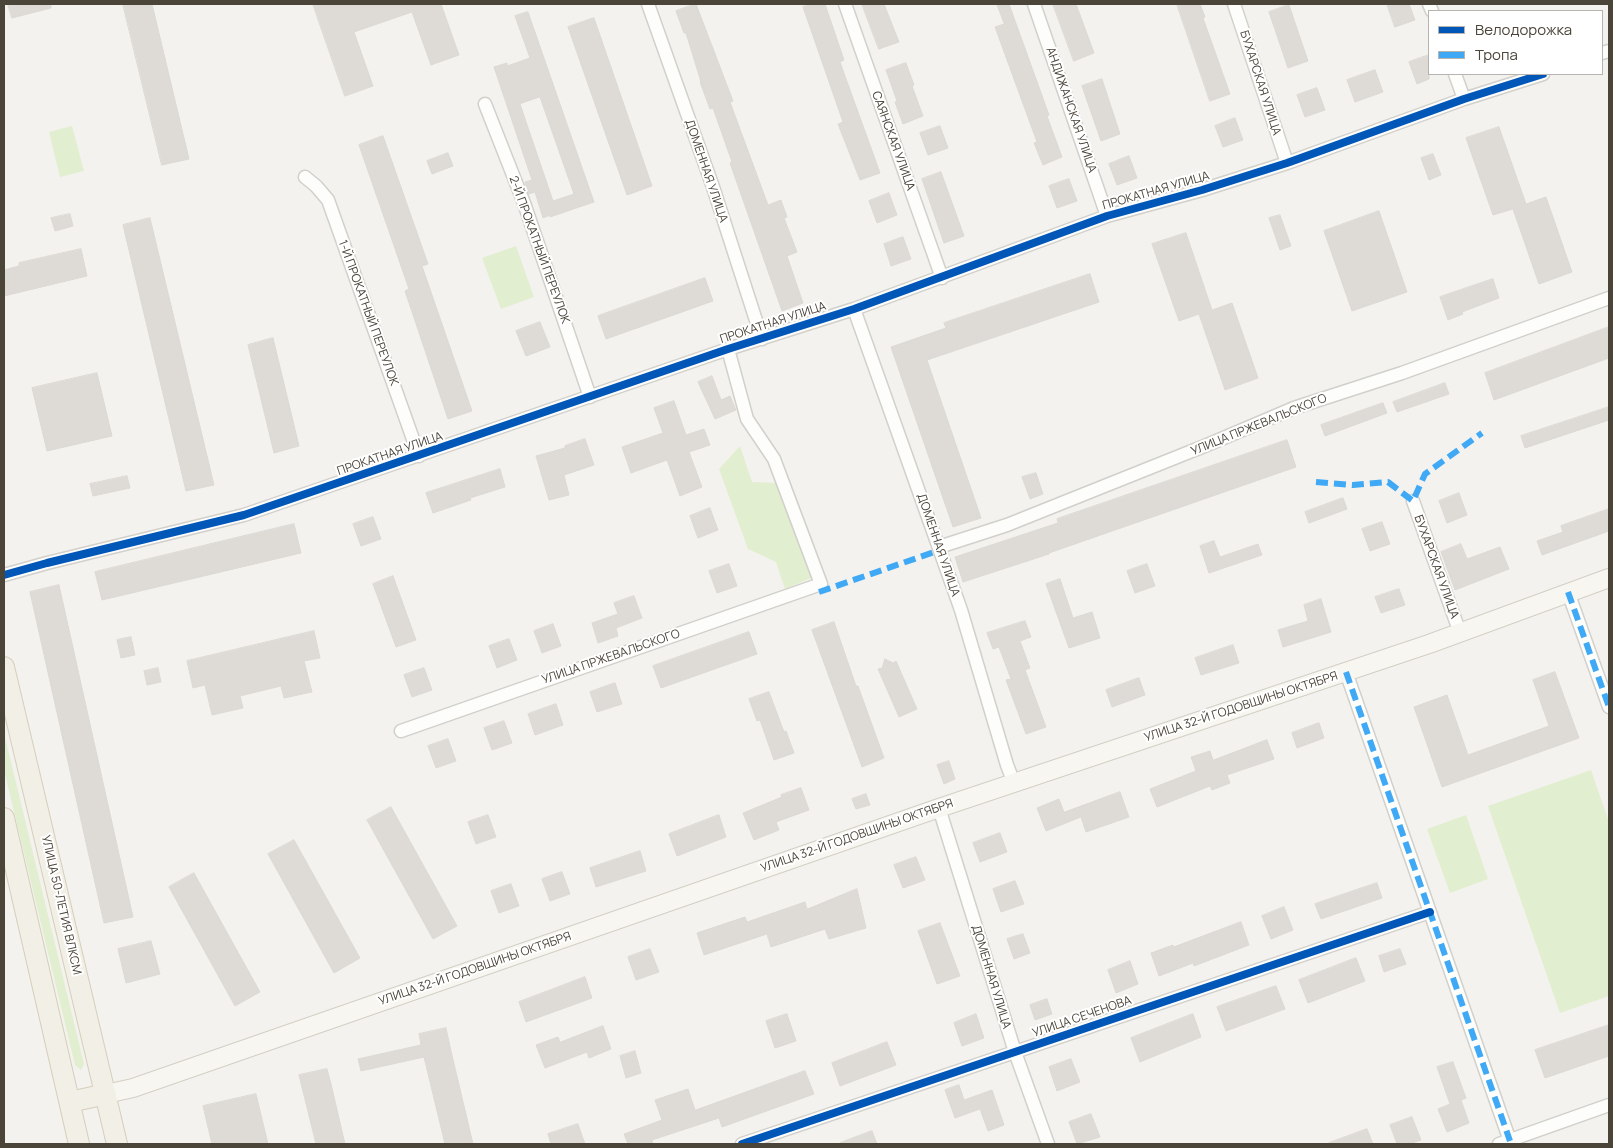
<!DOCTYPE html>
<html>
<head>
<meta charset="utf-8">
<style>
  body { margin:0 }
  #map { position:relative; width:1613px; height:1148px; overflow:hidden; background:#f4f2ee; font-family:Manrope,sans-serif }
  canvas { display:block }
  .frame { position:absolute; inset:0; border:5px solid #4b4439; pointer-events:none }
  .legend { position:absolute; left:1428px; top:10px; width:175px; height:65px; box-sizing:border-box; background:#fff; border:1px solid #b7b4b0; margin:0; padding:6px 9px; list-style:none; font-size:15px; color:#4b4439 }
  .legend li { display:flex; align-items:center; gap:10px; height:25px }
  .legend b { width:25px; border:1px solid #b7b4b0 }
</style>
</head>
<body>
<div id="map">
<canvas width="1613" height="1148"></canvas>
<div class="frame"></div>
<ul class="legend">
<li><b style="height:6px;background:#0057b8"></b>Велодорожка</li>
<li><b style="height:6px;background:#3fa9f5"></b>Тропа</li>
</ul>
</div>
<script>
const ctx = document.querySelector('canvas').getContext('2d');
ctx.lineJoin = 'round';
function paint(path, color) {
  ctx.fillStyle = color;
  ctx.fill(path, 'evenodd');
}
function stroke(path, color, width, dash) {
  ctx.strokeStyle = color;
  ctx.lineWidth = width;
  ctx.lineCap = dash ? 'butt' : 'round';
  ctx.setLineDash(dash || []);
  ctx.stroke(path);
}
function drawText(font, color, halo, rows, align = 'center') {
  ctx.font = font + ' Manrope,sans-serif';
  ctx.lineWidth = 4;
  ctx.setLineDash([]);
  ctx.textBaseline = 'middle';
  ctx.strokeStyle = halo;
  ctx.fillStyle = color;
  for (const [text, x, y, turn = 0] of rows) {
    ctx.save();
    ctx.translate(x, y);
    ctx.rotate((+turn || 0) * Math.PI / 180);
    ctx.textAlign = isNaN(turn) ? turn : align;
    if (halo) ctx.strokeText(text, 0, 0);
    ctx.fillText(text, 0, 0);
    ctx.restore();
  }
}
paint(new Path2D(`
  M72,126L84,171L60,177L49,132Z
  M516,246L534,297L501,309L482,258Z
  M740,446L752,482L777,483L811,578L785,589L776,562L748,549L719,469Z
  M4,733L84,1064L81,1070L75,1065L4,770Z
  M1591,770L1609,822V996L1560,1013L1488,806Z
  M1466,815L1488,879L1450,893L1427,829Z`), '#e1eecf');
const building = new Path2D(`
  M8,4H51V8L12,18Z
  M123,4H152L189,159L162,165Z
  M313,4H441L459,55L431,65L412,12L354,32L373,86L345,96Z
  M696,4L733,101L730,102L768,205L781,200L787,217L784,218L797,252L787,256L803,303L782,311L730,163L732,162L713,108L710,109L700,82H701L686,33H684L676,11Z
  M811,4H825L844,60L840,62L880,173L860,180L838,124L843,122L803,7Z
  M862,4H884L899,42L879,49Z
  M997,4H1009L1049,115L1047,116L1062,157L1043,165L1034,143L1037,142L995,27L1004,24Z
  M1053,4H1076L1094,53L1074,61Z
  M1177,4H1200L1205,17L1203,18L1230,94L1210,101Z
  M1387,4H1409L1415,20L1395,27Z
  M1289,5L1308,61L1288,68L1269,12Z
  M528,12L594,202L550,217V215L543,218L535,192L529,194L526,186L525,182L532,180L494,67L507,63V66L530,58L515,16ZM540,97L574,194L553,201L520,104Z
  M594,18L652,186L627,195L568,27Z
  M1429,55V79L1417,84L1409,62Z
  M906,63L914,85L912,86L923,116L903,124L895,102L897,101L886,70Z
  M1375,70L1383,92L1355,102L1347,80Z
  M1102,79L1120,134L1101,141L1082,86Z
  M1317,88L1325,110L1305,117L1297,95Z
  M1235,118L1243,140L1223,147L1215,126Z
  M940,126L948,148L928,155L920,133Z
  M1499,127L1526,204L1546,197L1572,272L1539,284L1513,209L1493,215L1466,138Z
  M383,136L428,264L422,266L472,411L448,419L405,291L409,289L359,145Z
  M448,153L453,166L432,174L427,161Z
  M1433,154L1441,175L1429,180L1421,158Z
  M1129,156L1137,178L1117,185L1109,164Z
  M941,172L964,236L944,243L922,179Z
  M1069,179L1077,201L1057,208L1049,186Z
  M889,193L897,215L877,223L869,201Z
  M1379,211L1407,292L1352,311L1324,231Z
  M70,214L73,226L55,231L51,218Z
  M1280,215L1291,246L1280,250L1269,218Z
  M150,218L214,485L186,491L123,225Z
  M1186,233L1212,310L1232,303L1258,378L1225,390L1199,314L1179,321L1152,244Z
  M903,237L911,259L891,266L884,244Z
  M81,249L87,276L4,296V270L19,266V263Z
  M1090,274L1099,302L927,360L981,518L953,527L891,347L946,328L944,323Z
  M705,278L713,301L606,339L598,316Z
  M1493,279L1499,298L1462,312L1463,314L1448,320L1440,297Z
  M540,322L550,347L526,356L516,331Z
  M1609,327V358L1494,400L1485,373Z
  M273,338L299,446L274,453L248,345Z
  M97,373L112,436L47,451L32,388Z
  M712,376L721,400L730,396L736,410L715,419L698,382Z
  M1445,383L1449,394L1397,412L1393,402Z
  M674,401L686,435L704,429L710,445L689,452L702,487L680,496L667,460L631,473L622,447L663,433L654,408Z
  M1383,403L1387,413L1325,436L1321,425Z
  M1609,407V420L1525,448L1521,436Z
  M585,439L594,465L564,475L569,495L549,500L536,456L565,448V446Z
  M1287,440L1296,467L1049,553V554L963,582L955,557L1058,523L1057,519Z
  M500,469L505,487L470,498L471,500L433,513L426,493Z
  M1036,473L1043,494L1030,499L1022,477Z
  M127,476L130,488L93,496L90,484Z
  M1459,493L1467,515L1447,523L1439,501Z
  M1343,498L1347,509L1309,523L1305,512Z
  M710,508L718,530L698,538L690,516Z
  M1609,509V531L1542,555L1537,541L1563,532L1561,526Z
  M373,517L381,539L361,546L353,524Z
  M1382,522L1390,544L1370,551L1362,529Z
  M294,524L301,553L102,600L95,572Z
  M1214,541L1220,557L1258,544L1262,555L1209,573L1200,546Z
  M1461,544L1467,559L1500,547L1509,569L1455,590L1441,552Z
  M729,564L737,586L717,593L709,571Z
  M1147,564L1155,586L1135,593L1127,571Z
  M393,576L416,640L396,647L373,584Z
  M1060,579L1073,618L1092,612L1100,638L1069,648L1046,584Z
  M59,585L133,917L104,923L30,592Z
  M1399,589L1405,605L1381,613L1375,597Z
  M634,596L642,618L616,628L618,636L598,643L592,623L618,614L614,603Z
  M1321,599L1331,632L1283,647L1278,630L1308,621L1304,605Z
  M1025,621L1031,637L1020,641L1030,668L1025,670L1046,727L1026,734L1006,680L1011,679L999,647L993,649L987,633Z
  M834,622L856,686H858L884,758L862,767L812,630Z
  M553,624L561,646L542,653L534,631Z
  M314,631L320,658L304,661L312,692L284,698L281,686L240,696L243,708L212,715L205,685L193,688L187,661Z
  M749,632L757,654L661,688L653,666Z
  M131,637L135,655L121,658L117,640Z
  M509,639L517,660L497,668L489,646Z
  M1233,645L1239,663L1201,675L1195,658Z
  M885,659L893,663L896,661L917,709L899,717L878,669L882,668Z
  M158,668L161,682L147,685L144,671Z
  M424,668L432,690L412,697L404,675Z
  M1555,672L1579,738L1442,787L1414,707L1447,695L1468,755L1549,726L1533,680Z
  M1139,678L1145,695L1112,707L1106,690Z
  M615,683L622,704L597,712L590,692Z
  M769,692L784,732L786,731L794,753L774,760L760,720L757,721L749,699Z
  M556,704L563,725L535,735L528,714Z
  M504,721L512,743L492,750L484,728Z
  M1319,723L1324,738L1297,748L1292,733Z
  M448,739L456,761L436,768L428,746Z
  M1267,740L1274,759L1227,775L1230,783L1212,790L1210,786L1157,807L1150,789L1196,771L1191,757L1210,751L1213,760Z
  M949,761L955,779L944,784L937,765Z
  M801,788L809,810L776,822L779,830L754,840L743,813L782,797L781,795Z
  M1120,792L1129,817L1086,832L1081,817L1046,831L1037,808L1059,799L1064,812Z
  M866,794L870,805L856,809L852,799Z
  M391,807L457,926L433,939L367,820Z
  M488,815L496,837L476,844L468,822Z
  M719,815L726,837L677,856L669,834Z
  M1000,833L1007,852L980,862L973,843Z
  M294,840L360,958L334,973L268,854Z
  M640,851L646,871L596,887L590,868Z
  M916,857L925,880L903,888L894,865Z
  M562,872L570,894L550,901L542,879Z
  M194,873L260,992L235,1006L169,887Z
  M1015,881L1024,904L1001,912L993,889Z
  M1377,883L1382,898L1321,919L1315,904Z
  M511,884L519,906L499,913L491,891Z
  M857,889L866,928L829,939L825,929L771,947L767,934L704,955L697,933L745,917L747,922L805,902L807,909Z
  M1284,907L1293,930L1271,939L1262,916Z
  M1241,922L1249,945L1194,966L1193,963L1159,976L1151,953L1173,945V947Z
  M940,923L960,976L937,984L918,931Z
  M1023,934L1030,953L1014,959L1007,939Z
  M151,941L160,974L126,983L118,949Z
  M650,949L659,972L636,980L628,957Z
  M1400,949L1406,964L1384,972L1379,956Z
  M1356,958L1365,981L1308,1003L1299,980Z
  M1130,961L1138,984L1116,993L1108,970Z
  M585,977L592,998L526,1022L519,1002Z
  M1276,986L1285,1009L1226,1031L1217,1007Z
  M1047,999L1052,1014L1035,1020L1030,1005Z
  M787,1014L796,1041L775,1048L766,1021Z
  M976,1014L984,1038L962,1046L954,1023Z
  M1193,1014L1201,1037L1140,1062L1131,1038Z
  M1609,1025V1056L1545,1078L1535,1050Z
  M603,1026L611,1049L589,1058L587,1052L545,1068L536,1045L558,1037L560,1042Z
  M446,1028L451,1051L473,1144H445L424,1057L361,1071L358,1059L421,1045L419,1034Z
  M887,1042L896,1065L840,1086L832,1063Z
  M635,1051L641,1073L626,1078L620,1056Z
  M1071,1059L1080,1082L1057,1091L1049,1067Z
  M1453,1062L1466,1098L1461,1100L1469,1123L1447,1132L1438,1109L1450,1104L1437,1067Z
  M327,1069L331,1084L345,1144H316L299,1075Z
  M805,1071L814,1094L722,1127L719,1118L652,1140L653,1144H628L624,1134L662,1120L655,1100L688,1089L695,1110Z
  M959,1085L964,1100L992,1090L1004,1125L988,1131L980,1109L955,1118L945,1090Z
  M256,1094L268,1144H212L203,1106Z
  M1091,1114L1100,1137L1077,1144L1069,1122Z
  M1412,1117L1421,1140L1409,1144H1397L1390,1125Z
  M578,1124L585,1144H551L548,1134Z
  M1367,1129L1373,1144H1329V1143Z
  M872,1131L877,1144H840V1143Z`);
paint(building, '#dedbd6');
stroke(building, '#dcd9d4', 1);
const street = new Path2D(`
  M648,4L713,187L762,339
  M845,4L942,278
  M1034,4L1107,216
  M1234,4L1287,163
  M1429,4L1432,11
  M1602,53L1609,51
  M1455,74L1464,99
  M485,104L524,203L590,397
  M305,177L316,186L328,200L419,456
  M854,309L961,610L1007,765L1014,783
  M1413,501L1460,633
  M939,547L1007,525L1207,445L1294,408L1402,373L1609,298
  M4,575L47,563L244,515L728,349L854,309L1107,216L1202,190L1287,163L1464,99L1543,74
  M1568,592L1609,707
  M1346,672L1510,1141
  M401,731L821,584L774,459L747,419L728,349
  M939,808L1015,1052L1048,1144
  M742,1144L1430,912
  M1499,1144L1609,1105`);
const secondary = new Path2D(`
  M106,1094L133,1088L939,808L1429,644L1609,578`);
const primary = new Path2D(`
  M4,667L117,1144
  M4,818L79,1144
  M70,1102L106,1094`);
stroke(street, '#d2d0cb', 15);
stroke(secondary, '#d3cfc5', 20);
stroke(primary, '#d6cebb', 22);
stroke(street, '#fdfdfc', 12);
stroke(secondary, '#f7f6f1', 18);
stroke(primary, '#f2efe6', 20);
stroke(new Path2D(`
  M1316,482L1353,485L1388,482L1413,501L1425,474L1482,433
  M819,592L940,550
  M1568,592L1609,707
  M1346,672L1510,1141`), '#3fa9f5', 6, [12, 6]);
stroke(new Path2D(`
  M4,575L47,563L244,515L728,349L854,309L1107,216L1202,190L1287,163L1464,99L1543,74
  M742,1144L1430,912`), '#0057b8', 8);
drawText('12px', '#4b4439', '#fff', [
  ["БУХАРСКАЯ УЛИЦА",1260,83,72],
  ["АНДИЖАНСКАЯ УЛИЦА",1071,110,71],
  ["САЯНСКАЯ УЛИЦА",893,141,70],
  ["ДОМЕННАЯ УЛИЦА",706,171,71],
  ["ПРОКАТНАЯ УЛИЦА",1156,191,-16],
  ["2-Й ПРОКАТНЫЙ ПЕРЕУЛОК",539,250,70],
  ["1-Й ПРОКАТНЫЙ ПЕРЕУЛОК",368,313,70],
  ["ПРОКАТНАЯ УЛИЦА",773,323,-18],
  ["УЛИЦА ПРЖЕВАЛЬСКОГО",1259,425,-22],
  ["ПРОКАТНАЯ УЛИЦА",390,454,-19],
  ["ДОМЕННАЯ УЛИЦА",938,545,71],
  ["БУХАРСКАЯ УЛИЦА",1436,567,70],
  ["УЛИЦА ПРЖЕВАЛЬСКОГО",611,657,-19],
  ["УЛИЦА 32-Й ГОДОВЩИНЫ ОКТЯБРЯ",1241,707,-18],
  ["УЛИЦА 32-Й ГОДОВЩИНЫ ОКТЯБРЯ",857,836,-19],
  ["УЛИЦА 50-ЛЕТИЯ ВЛКСМ",61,905,77],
  ["УЛИЦА 32-Й ГОДОВЩИНЫ ОКТЯБРЯ",475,969,-19],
  ["ДОМЕННАЯ УЛИЦА",991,977,73],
  ["УЛИЦА СЕЧЕНОВА",1082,1017,-19]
]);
</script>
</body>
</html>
